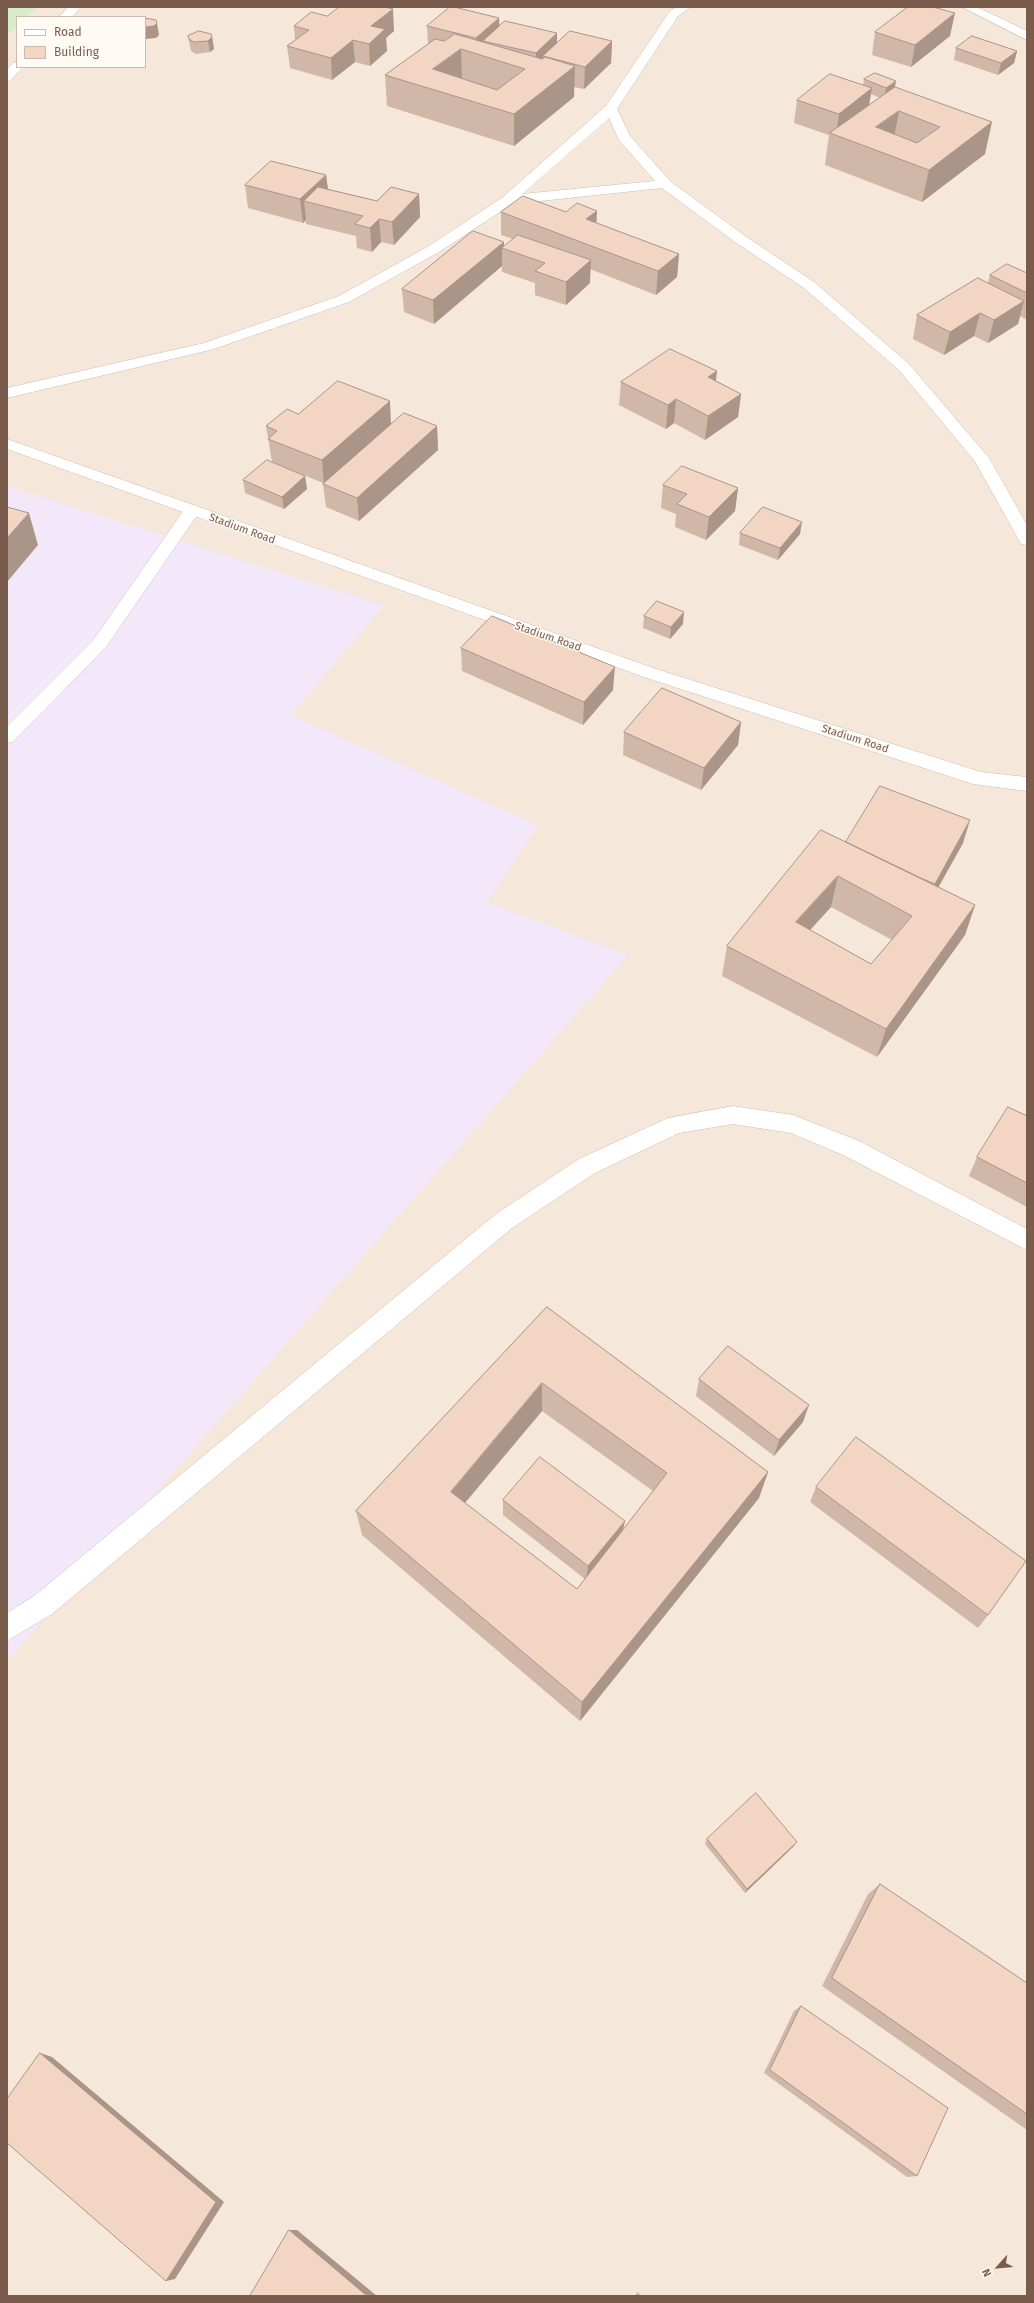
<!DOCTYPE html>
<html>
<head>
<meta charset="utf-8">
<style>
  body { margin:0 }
  #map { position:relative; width:1034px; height:2303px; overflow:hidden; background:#fdf6ec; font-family:"Fira Sans",sans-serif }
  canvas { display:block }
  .frame { position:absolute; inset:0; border:8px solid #7a5c4d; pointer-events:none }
  .legend { position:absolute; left:16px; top:16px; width:130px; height:52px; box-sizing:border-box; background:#fffaf3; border:1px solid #cabbb1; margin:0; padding:5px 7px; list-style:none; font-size:12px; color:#7a5c4d }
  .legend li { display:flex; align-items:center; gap:8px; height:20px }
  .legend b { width:20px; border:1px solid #cabbb1 }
  .north { position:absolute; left:978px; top:2247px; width:40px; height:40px; -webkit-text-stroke:3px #fffaf3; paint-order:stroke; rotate:243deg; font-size:11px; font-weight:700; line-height:16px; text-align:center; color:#7a5c4d }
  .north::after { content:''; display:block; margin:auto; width:14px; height:18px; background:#7a5c4d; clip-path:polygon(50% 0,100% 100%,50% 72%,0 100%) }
</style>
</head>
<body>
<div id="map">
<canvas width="1034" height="2303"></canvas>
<div class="frame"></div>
<ul class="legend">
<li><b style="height:5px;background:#fff"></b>Road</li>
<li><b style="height:11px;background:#f3d5c3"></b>Building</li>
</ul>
<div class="north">N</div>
</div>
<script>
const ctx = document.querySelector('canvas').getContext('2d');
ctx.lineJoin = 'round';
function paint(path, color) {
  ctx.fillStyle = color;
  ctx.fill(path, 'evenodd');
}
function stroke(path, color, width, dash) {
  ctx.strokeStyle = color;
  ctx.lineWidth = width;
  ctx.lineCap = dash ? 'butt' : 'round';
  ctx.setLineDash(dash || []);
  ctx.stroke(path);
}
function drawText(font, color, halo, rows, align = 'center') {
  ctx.font = font + ' "Fira Sans",sans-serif';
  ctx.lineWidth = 3;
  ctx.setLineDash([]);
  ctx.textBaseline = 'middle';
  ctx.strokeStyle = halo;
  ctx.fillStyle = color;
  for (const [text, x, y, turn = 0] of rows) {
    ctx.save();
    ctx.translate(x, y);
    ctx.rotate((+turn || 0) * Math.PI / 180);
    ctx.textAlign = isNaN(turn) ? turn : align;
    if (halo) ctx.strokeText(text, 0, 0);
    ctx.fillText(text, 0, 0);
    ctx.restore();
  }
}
paint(new Path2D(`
  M7,7H1027V2296H7ZM17,17H145V67H17Z`), '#f5e8da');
paint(new Path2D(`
  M7,486L384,605L291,715L538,825L487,902L628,955L7,1661Z`), '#f3e8fa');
paint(new Path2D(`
  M7,7H38L27,17H17V26L7,35Z`), '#d8ecc9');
const service = new Path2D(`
  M192,506L198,507L200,511L106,647L13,742L7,743V726L94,639L186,507Z`);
const minor = new Path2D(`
  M68,7H81L72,17H59Z
  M677,7H691L678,16L617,109L630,136L670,181L745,236L814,282L909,364L989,458L1027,525V545L1021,544L1019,540L974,460L899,370L804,288L735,242L662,188L512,204L439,252L349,302L214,349L7,398V388L204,343L339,296L429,246L503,197L606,106L670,11ZM609,118L619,140L655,181L522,194Z
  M962,7H977L1027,31V40Z
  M17,62V67H23L11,80L7,81V69L13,63Z
  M7,439L656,669L981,772L1027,777V791L973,784L644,677L7,449Z
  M733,1106L793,1115L859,1141L1027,1229V1250L843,1155L791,1133L733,1124L679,1133L595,1173L512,1228L52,1614L7,1641V1613L34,1596L496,1214L579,1159L668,1118Z`);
stroke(service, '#d1beb0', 1);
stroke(minor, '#d1beb0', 1);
paint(service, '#fff');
paint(minor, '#fff');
paint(new Path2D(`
  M294,26L394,31L386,38L387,51L370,66L355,62L332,80L290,68L287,46L295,40Z
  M427,26H499L557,43L612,41L611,63L584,89L574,87V97L514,146L387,106L385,75L428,44Z
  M875,32L950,36L911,67L872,55Z
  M188,36L212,37L214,49L210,52L196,54L191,51Z
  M956,48L1017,51L1014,63L998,75L954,60Z
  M864,79L895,87L985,154L922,202L825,165L829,135L794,123L797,100L863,85ZM871,94L880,98L869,105Z
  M326,175L328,189L377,201L419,194L420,217L394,245L381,242L372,252L357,248L356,236L306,224V220L303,223L248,208L245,185Z
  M501,212L597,223L679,254L677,277L656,295L590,269V283L566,305L535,295V283L502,272V266L434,324L404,312L402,289L504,242V247L513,239L501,235Z
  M1027,273V320L1020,316L1018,324L988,343L974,336L944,355L913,339L917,315L988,283L990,275Z
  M717,371L716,381L741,394L738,417L705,440L674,423L666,429L619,405L621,382Z
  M298,414L391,424L437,426L438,450L359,521L326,507L323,484V483L272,462L266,426Z
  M305,476L307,489L284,509L245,493L243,480Z
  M663,485L738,488L735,511L706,540L675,527L676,514L661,508Z
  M740,533L800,534L778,560L739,545Z
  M644,616L683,624L670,639L643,628Z
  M461,648L613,690L583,725L462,671Z
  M741,722L738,745L701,790L623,755L624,732Z
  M846,842L963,843L938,887L975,905L965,935L877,1057L722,976L727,946ZM831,907L892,940L871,964L810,930Z
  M1027,1116V1207L969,1176L977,1157Z
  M547,1307L768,1472L759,1498L580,1721L362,1535L356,1511ZM542,1411L653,1491L623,1530L503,1500V1515L585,1579L577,1589L465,1503Z
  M699,1379L803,1422L774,1456L696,1396Z
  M816,1487L988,1615L978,1628L810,1502Z
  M707,1839L794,1846L745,1893L705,1844Z
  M880,1884L1027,1983V2130L822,1986L868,1894Z
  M801,2006L917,2176L907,2177L764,2073L794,2011Z
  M637,2292L642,2296H635Z`), '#d1b7a8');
paint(new Path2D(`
  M393,9L394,31L386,38L387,51L370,66L369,44L371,26Z
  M955,13L950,36L911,67L915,45Z
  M499,18L500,40L483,41V55L476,54V38Z
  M157,23L159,35L156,38L145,39V27Z
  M557,33V55L543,56V69L536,76V53Z
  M212,37L214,49L210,52L208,41Z
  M353,40L355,62L332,80L331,58Z
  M612,41L611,63L584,89L585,67Z
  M461,49L462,81L433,69Z
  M1017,51L1014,63L998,75L1001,63Z
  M575,66L574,97L514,146V114Z
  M896,81L894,93L884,99L886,88Z
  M872,88L868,111L836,135L839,114Z
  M899,111L893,143L876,127Z
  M992,122L985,154L922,202L929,170Z
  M326,175L329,198L304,201L306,220L303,223L300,199Z
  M419,194L420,217L394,245L392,222Z
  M597,211L596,234L586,219Z
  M379,219L381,242L372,252L370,228Z
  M504,242V249L502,248V266L434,324L433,300Z
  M679,254L677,277L656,295L658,271Z
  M591,260L590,283L566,305V282Z
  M1024,301L1018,324L988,343L994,320Z
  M980,313L974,336L944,355L950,332Z
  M717,371L714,395L708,377Z
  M741,394L738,417L705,440L708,416Z
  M676,399L674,423L666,429L668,405Z
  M390,401L391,425L324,484L322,460Z
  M437,426L438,450L359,521L357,498Z
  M305,476L307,489L284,509L282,497Z
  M738,488L735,511L706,540L709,517Z
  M29,513L38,545L7,582V538Z
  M802,522L800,534L778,560L780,548Z
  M684,612L683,624L670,639L671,627Z
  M615,667L613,690L583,725L584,702Z
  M741,722L738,745L701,790L704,768Z
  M970,820L963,843L928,906L935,884Z
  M838,876L831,907L790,952L796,922Z
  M975,905L965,935L877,1057L886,1029Z
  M542,1383V1411L453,1517L451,1492Z
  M809,1405L803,1422L774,1456L779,1440Z
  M768,1472L759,1498L580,1721L582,1702Z
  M625,1521L622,1535L586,1580L588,1566Z
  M797,1842L794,1846L745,1893L747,1889Z
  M40,2053L52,2057L224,2202L175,2279L166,2281Z
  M289,2230H297L377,2296H367Z`), '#aa9588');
const building = new Path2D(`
  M339,7H385L393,9L371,26L385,29L369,44L353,40L331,58L287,46L309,30L294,26L311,12L327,16Z
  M450,7H454L499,18L476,38L427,26Z
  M908,7H933L955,13L915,45L875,32Z
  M145,18L156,20L157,23L154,26L145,27Z
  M505,21L557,33L536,53L483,41Z
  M199,31L211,34L212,37L208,41L194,42L189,39L188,36Z
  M570,31L612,41L585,67L543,56Z
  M455,34L542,59L545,57L575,66L514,114L385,75L435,39L444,41ZM461,49L525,69L497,90L433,69Z
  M972,36L1017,51L1001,63L956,48Z
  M875,73L896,81L886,88L864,79Z
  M830,74L872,88L839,114L797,100Z
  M895,87L992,122L929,170L830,133ZM899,111L940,127L917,143L876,127Z
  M271,161L326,175L300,199L245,185Z
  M318,187L377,201L391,187L419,194L392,222L379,219L370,228L355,224L363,216L304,201Z
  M523,196L566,212L577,203L597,211L586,219L679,254L658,271L501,212Z
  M473,231L504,242L433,300L402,289Z
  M518,235L591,260L566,282L535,271L545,263L502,248Z
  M1007,264L1027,273V293L990,275Z
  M978,278L1024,301L994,320L980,313L950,332L917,315Z
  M670,349L717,371L708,377L741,394L708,416L676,399L668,405L621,382Z
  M338,381L390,401L322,460L268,439L277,431L266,426L287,409L298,414Z
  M404,413L437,426L357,498L323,484Z
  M267,460L305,476L282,497L243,480Z
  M682,466L738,488L709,517L677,504L687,494L663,485Z
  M7,507L29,513L7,538Z
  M763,507L802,522L780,548L740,533Z
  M657,601L684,612L671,627L644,616Z
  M492,616L615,667L584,702L461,648Z
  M662,688L741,722L704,768L624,732Z
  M880,786L970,820L935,884L923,879L846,842Z
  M821,830L975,905L886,1029L727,946ZM838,876L912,916L871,964L796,922Z
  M1008,1107L1027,1116V1183L977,1157Z
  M547,1307L768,1472L582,1702L356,1511ZM542,1383L667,1473L577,1589L451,1492Z
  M728,1346L809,1405L779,1440L699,1379Z
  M856,1437L1026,1561L988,1615L816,1487Z
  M540,1457L625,1521L588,1566L503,1500Z
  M756,1793L797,1842L747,1889L707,1839Z
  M880,1884L1027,1983V2114L832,1978Z
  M801,2006L948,2108L917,2176L770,2070Z
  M40,2053L216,2202L166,2281L7,2143V2099Z
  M289,2230L367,2296H250Z`);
paint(building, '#f3d5c3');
stroke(building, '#aa9588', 1);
drawText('11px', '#7a5c4d', '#fffaf3', [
  ["Stadium Road",242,529,20],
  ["Stadium Road",548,637,19],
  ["Stadium Road",855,739,18]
]);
</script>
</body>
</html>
